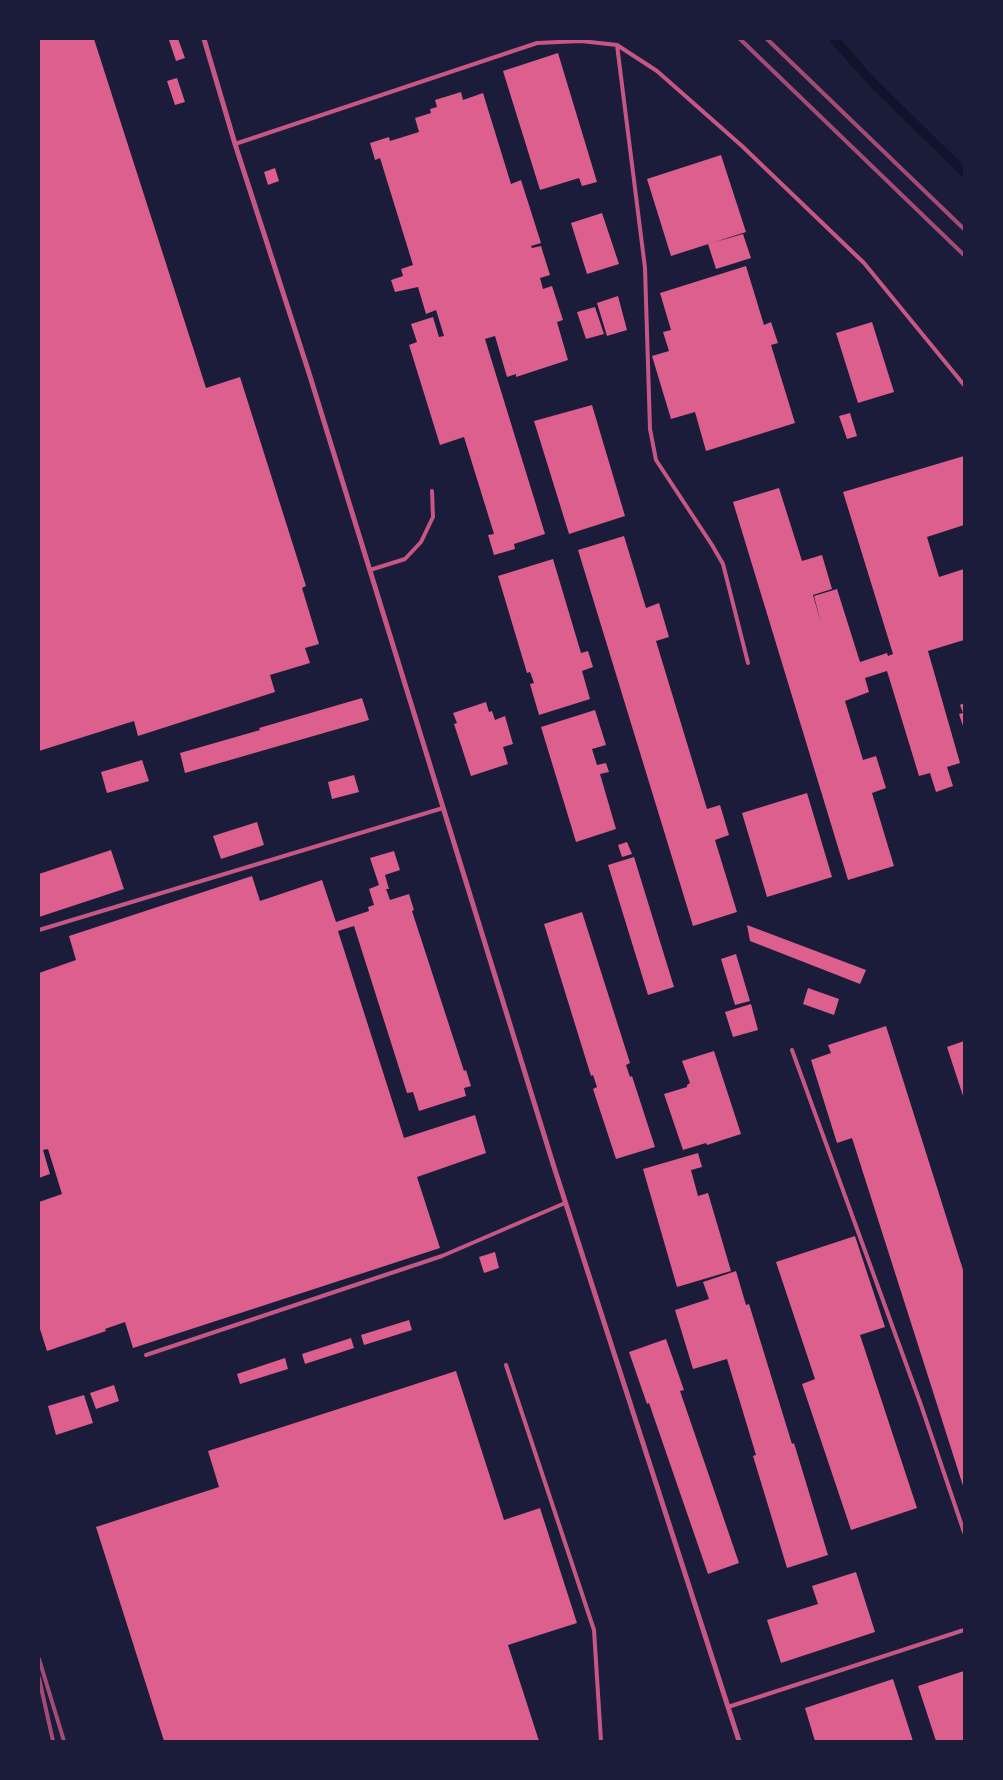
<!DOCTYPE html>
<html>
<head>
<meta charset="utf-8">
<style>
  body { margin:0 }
  #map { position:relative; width:1003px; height:1780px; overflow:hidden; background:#1b1b3a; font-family:"Nunito Sans",sans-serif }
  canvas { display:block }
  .frame { position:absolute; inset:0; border:40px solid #1b1b3a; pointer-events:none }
</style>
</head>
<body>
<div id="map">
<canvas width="1003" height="1780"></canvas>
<div class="frame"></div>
</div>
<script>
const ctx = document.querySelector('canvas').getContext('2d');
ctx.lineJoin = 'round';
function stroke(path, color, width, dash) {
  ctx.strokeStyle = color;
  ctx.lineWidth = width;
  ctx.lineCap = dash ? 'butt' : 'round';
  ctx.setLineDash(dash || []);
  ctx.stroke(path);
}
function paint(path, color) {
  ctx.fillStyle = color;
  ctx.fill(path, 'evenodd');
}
stroke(new Path2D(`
  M834,39L874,84L964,172`), '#12122b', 9);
paint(new Path2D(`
  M39,39H94L206,388L240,377L306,586L302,588L319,644L305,648L310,663L270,675L275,692L138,736L134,721L39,751Z
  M178,39L185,58L176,61L169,40Z
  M558,53L597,182L582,186L579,178L540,190L503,71Z
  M177,78L185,102L175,105L167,81Z
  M461,92L463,100L483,93L511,184L521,180L541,243L531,246L532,248L541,246L550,275L540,278L543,289L552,286L563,320L557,322L568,360L516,377V374L507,377L495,336L485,339L545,534L514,544L515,549L494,555L488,535L494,534L464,437L440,445L409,345L417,342L411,324L433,317L439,337L444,336L436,310L426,314L418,287L395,292L391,280L403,276L401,269L413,265L380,158L375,160L370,143L389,137L390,141L419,132L415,118L431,113L430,109L437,107L435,100Z
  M721,155L746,232L671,256L647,179Z
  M275,168L279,181L268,185L264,172Z
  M602,213L619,264L587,274L571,223Z
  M743,234L751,258L716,269L708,244Z
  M746,266L764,325L771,322L778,343L771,345L795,423L706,451L695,412L671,419L652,356L669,351L663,332L671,330L660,293Z
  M618,296L627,330L607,336L597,303Z
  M595,307L604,334L586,339L577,312Z
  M872,322L894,392L858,403L836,333Z
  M592,405L625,516L569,534L534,421Z
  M850,413L857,436L847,439L839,416Z
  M964,456V525L927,537L939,577L964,569V640L928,651L960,763L947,767L953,786L936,792L930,773L919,776L887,671L865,678L869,692L845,701L863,760L876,756L886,788L872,793L894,866L848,880L733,502L779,488L802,561L822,555L832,589L813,595L821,623L814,596L837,589L860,662L887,653L888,656L893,654L843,492Z
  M624,536L646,608L659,603L669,637L656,641L707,809L720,805L729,835L715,840L737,912L693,926L578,550Z
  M553,559L581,653L588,651L593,667L582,671L590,699L539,715L530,684L534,683L530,672L527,673L498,576Z
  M362,698L369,720L185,773L180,753L260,730L259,728Z
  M486,702L489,712L492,711L495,720L505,716L513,744L503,747L508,764L471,776L454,724L457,723L453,713Z
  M964,703V729L959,714L963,713L960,705Z
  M595,710L606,745L592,749L597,765L606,763L609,772L600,774L616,829L576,842L541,727Z
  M142,760L149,781L107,793L101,772Z
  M354,775L359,792L332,799L328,782Z
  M807,793L832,877L767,897L742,813Z
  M257,822L264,845L221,859L213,836Z
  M627,842L632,854L622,857L618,845Z
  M111,850L124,889L39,917V874Z
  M394,851L400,870L385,875L389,889H386L390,900L409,894L414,910L412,911L464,1071L466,1070L471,1086L464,1088L466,1096L419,1111L413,1092L407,1093L354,926L338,931L404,1138L475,1115L486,1153L417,1177L440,1248L133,1348L125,1322L105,1329L106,1331L47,1351L39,1326V1202L62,1194L48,1149L43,1150L50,1174L39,1178V973L76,960L69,936L252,876L260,901L322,880L336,922L369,911L368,907L374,905L369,889L379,885L370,858Z
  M634,857L674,987L648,995L608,865Z
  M582,912L630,1063L626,1065L630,1077L632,1076L655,1147L616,1159L593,1089L597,1087L593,1075L591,1076L544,924Z
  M747,925L866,970L860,984L750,941Z
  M736,954L750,1001L735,1005L721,959Z
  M808,988L839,999L834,1015L803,1004Z
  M751,1004L758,1030L733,1037L725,1012Z
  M886,1026L964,1273V1489L852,1138L837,1143L811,1060L831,1053L828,1045Z
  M964,1041V1099L947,1047Z
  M714,1051L741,1134L707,1145L706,1143L683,1150L664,1094L687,1087V1085L690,1083L682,1061Z
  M698,1153L702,1167L691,1170L698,1196L708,1193L731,1271L677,1287L643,1169Z
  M855,1236L885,1327L860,1335L917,1508L851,1530L802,1384L815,1379L776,1262Z
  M495,1252L499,1268L484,1273L479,1257Z
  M736,1271L746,1305L749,1304L792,1444L794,1443L828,1555L787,1568L753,1456L756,1455L727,1359L693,1369L675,1310L709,1299L703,1282Z
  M409,1320L412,1330L364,1345L361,1335Z
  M351,1338L354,1348L305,1364L302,1354Z
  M666,1339L684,1390L680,1391L739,1563L708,1574L649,1403L647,1404L629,1352Z
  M285,1358L288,1369L240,1384L237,1374Z
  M456,1371L504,1520L540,1508L577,1623L508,1645L539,1741H164L96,1527L219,1487L208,1451Z
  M114,1385L119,1401L96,1409L90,1393Z
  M84,1395L93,1423L56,1435L48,1406Z
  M856,1572L875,1632L781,1663L767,1620L818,1604L812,1586Z
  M964,1671V1741H936L918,1686Z
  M893,1679L913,1741H815L805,1708Z`), '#dd5f8e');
stroke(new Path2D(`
  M617,45L645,268L650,429L656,460L712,545L723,564L748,663
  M235,144L537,43L581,41L617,45L657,71L742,146L864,263L964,385
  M370,570L405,559L421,542L433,517L432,491
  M39,930L443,808
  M792,1050L921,1405L964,1532
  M146,1355L442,1256L565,1203
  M506,1365L594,1630L601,1741
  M728,1707L964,1630`), '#c65784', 4);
stroke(new Path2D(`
  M204,39L235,144L309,373L554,1167L739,1741`), '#c65784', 5);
stroke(new Path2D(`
  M740,39L964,255
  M767,39L964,229
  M39,1659L64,1741
  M39,1678L53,1741`), '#a44b75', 4);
</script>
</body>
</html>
